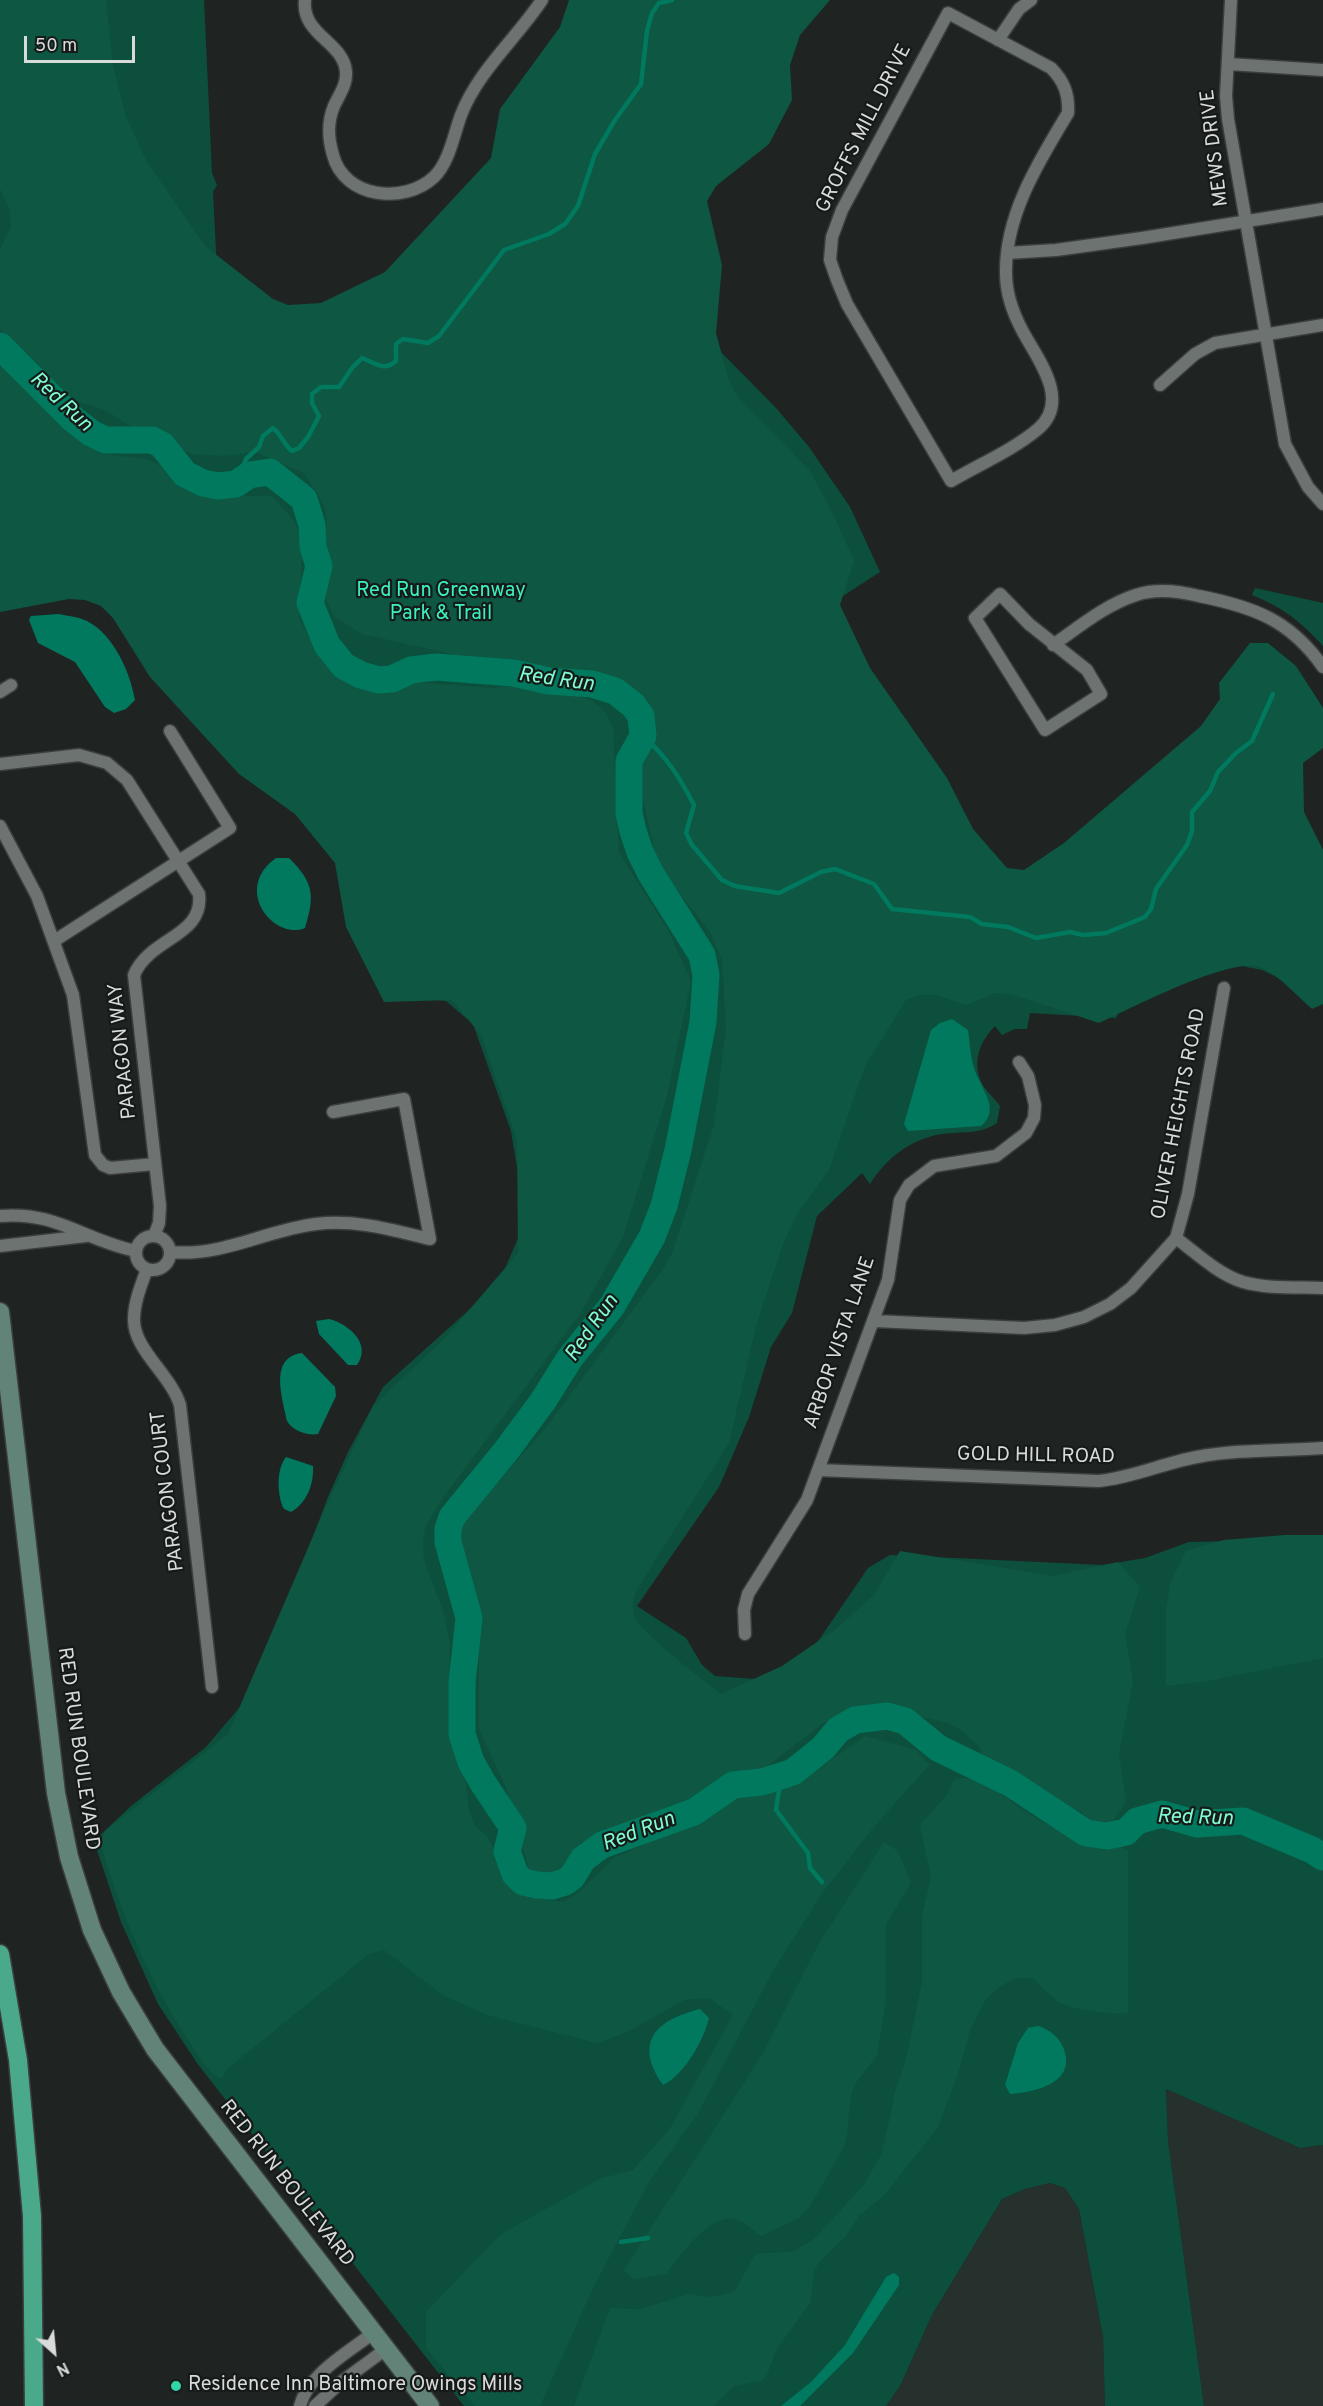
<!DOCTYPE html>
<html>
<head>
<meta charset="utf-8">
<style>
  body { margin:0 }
  #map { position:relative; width:1323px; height:2406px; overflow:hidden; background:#1f2422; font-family:Overpass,sans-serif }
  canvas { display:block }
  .north { position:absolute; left:24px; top:2322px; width:60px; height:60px; -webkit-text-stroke:4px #161a19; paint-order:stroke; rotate:153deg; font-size:16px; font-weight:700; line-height:24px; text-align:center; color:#d8dbda }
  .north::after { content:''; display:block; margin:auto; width:21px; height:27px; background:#d8dbda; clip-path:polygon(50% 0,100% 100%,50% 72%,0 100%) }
  .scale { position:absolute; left:24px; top:36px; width:111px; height:27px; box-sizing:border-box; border:3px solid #d8dbda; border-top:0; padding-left:8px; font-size:18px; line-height:21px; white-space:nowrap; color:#d8dbda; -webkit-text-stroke:4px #161a19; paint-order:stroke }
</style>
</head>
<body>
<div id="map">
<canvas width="1323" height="2406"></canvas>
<div class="north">N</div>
<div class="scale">50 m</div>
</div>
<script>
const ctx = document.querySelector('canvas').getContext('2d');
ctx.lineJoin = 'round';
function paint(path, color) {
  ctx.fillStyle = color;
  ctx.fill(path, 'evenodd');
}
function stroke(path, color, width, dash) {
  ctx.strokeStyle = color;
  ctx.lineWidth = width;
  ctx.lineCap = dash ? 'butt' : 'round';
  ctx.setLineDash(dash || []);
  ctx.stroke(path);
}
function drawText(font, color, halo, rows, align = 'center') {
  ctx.font = font + ' Overpass,sans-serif';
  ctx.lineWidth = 4.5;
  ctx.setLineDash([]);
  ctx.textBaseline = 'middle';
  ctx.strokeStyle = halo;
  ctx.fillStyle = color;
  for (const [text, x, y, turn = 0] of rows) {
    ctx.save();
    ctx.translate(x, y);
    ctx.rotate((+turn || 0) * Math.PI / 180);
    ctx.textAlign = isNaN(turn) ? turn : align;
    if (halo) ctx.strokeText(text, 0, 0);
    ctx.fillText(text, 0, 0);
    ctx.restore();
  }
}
paint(new Path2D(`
  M1166,2089L1300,2148L1323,2145V2406H1204L1168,2141Z
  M1050,2183L1065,2188L1079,2209L1103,2337L1105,2406H886L900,2386L932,2315L1002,2199L1025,2189Z`), '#26302d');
paint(new Path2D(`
  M0,0H204L212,173L217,185L213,192L219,312L323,396L609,238L776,408L809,447L850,507L880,572L832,603L762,995L1092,838L1301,989L1262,970L1222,962L1124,1001L1116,1018L1030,1013L1027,1029H1015L1002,1035L995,1026C978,1043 971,1066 984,1087C989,1094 995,1099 1000,1106L997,1123C980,1135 961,1131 942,1134C911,1139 886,1158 870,1184L862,1173L817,1216L792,1313L771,1347L749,1417L719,1487L637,1606L686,1638L702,1665L715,1676L781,1681L810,1653L868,1568L890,1555L1103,1565L1145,1558L1189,1542L1323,1539V2145L1300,2148L1166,2089L1168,2141L1204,2406H1105L1103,2337L1079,2209L1065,2188L1050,2183L1025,2189L1002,2199L932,2315L900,2386L886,2406H464L197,2063L158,2004L121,1922L94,1841L131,1806L206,1747L255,1689L328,1497L348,1452L383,1387L499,1283L518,1238L519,1179L511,1131L473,1024L446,1001L393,995L355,860L106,594L0,590Z
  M1255,588L1323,603V646C1303,623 1281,606 1252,595Z`), '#0d4f3d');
paint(new Path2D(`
  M0,0H106L113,66L126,117L147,162L205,246L273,299L288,305L321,303L385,272L491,158L500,109L560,27L569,0H830L800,35L790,65L792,100L769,144L716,186L707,201L722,265L716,333L729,381L737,396L810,471L834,516L854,561L840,605L870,668L947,778L973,829L1007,868L1024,870L1064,843L1201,726L1220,699L1219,683L1250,643H1268L1296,666L1323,708V748L1303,763L1304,812L1323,850V1004L1312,1009C1297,996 1280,976 1262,968C1234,954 1130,1009 1099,1023L1011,994L995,993L966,1005L936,995H920L906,1000L865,1066L829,1170L798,1212L783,1244L756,1326L729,1443L639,1586C634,1596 630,1607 635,1618C643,1634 703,1680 721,1694L782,1666L836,1629L874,1595L900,1551L1053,1576L1118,1562L1140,1587L1125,1634L1133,1682L1119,1753L1126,1802L1107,1829L1092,1824L1082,1812L1050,1801L984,1760L979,1746L961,1730L948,1723L869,1705L823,1723L761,1771L745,1774L670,1810L580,1843L560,1878L544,1879L529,1869L507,1790L479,1729V1614L467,1579L461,1533L465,1518L545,1429L664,1268L672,1253L714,1125L726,1027L722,960L710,932L657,864L635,762L631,698L571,672L460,656L362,634L335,617L318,586L327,521L324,505L304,473L255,452L224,456L193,454L148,437L105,410L54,394L38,364L0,329V249L11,227L10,211L0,189Z
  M0,364L49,413L99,453L149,460L223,496H272L295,522L300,539L302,555L299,618L322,660L335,671L364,686L415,682L491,688L543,684L593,701L606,713L613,728L619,853L668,930L691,981L667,1096L623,1237L580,1314L442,1499L425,1528L423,1543L424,1560L443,1611L450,1644L449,1728L465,1776L469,1809L474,1825L487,1836L514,1888L529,1897L563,1902L578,1893L614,1858L705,1817L745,1791L796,1785L865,1736L916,1750L929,1765L873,1828L823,1892L774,1969L697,2115L650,2180L593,2288L540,2406H475L426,2348V2312L500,2235L599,2179L633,2170L669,2130L733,2015L709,1998L684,2000L628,2032L597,2043L487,2015L443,1995L384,1950L369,1954L227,2069L222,2079C207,2073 196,2051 187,2038C146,1975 122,1915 100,1843L106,1830L228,1734L323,1513L373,1406L446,1337L518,1253L517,1140L481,1035L452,1000L384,1002L346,927L335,863L295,814L239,774L150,677L113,618L101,606L85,600L69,599L0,612Z
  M1285,1535H1323V1658L1207,1681L1166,1686V1609L1171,1581L1186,1551L1224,1540Z
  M962,1778C989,1780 1006,1799 1028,1813C1046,1826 1063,1828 1080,1845L1114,1844L1128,1850V2012C1118,2016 1072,2009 1062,2004C1051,1998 1042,1986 1033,1978H1016L999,1987L986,1999L970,2030L958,2074L938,2127L885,2194L859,2216L845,2237L820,2261L815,2269L810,2303L776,2350L767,2375L761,2381L734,2386L713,2406H574L610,2308L642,2309L688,2294L711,2297L734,2292L754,2256L761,2253L793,2252L815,2238L864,2185L882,2153L896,2088L905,2063L922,1983V1916L931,1877L920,1825L947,1795L954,1780Z
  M884,1842L898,1851L911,1883L886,1924L885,2007L877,2055L855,2084L850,2100L847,2134L843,2149L810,2206L799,2218L761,2236C754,2231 746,2223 738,2220C710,2210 680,2257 666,2274L634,2279L624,2270L762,2055L818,1945Z`), '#0d5743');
paint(new Path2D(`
  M59,614C68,616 79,617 87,621C114,635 130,672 135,700L126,709L114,713L105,707L75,662L38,643L29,620L31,616Z
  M276,858H289C314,883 315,895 305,928C274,941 232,889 276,858Z
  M952,1019L968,1030C970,1043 970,1055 974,1068C980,1088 1002,1109 981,1126L908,1131L904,1124L931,1030L940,1023Z
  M329,1319C349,1324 372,1344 357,1365H348L319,1334L316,1321Z
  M302,1353L335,1387L336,1396L318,1434C307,1436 292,1430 287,1421C283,1399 268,1357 302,1353Z
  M286,1457L313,1466C314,1484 307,1503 291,1512L284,1509C277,1496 276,1469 286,1457Z
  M700,2009L709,2018C704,2040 684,2075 663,2085C633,2042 656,2020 700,2009Z
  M1038,2026C1050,2030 1058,2036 1063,2047C1078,2082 1037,2092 1010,2094L1005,2085L1018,2043L1028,2028Z
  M894,2273L899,2277V2285L853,2353L800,2406H781L811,2382L845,2345L886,2277Z`), '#00795e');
stroke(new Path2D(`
  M236,484L246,459L259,447L263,436L273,428C282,435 283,444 292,451L299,448L308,437L319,416L312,403V394L321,387H339L352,368L362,358C375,363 384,372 396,361V344L403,339L428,343L439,336L504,250L549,234L565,224L578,206L595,154L615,120L641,84L647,31L652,13L659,3L672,0
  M643,736C667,757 680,778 694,805L686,833L692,845L722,880L735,886L779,893L821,872L835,869L874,884L892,909L970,917L982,924L1008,927L1036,938L1070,932L1083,935L1106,933L1145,917L1151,909L1156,889L1187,845L1192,831V812L1210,791L1218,772L1236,753L1252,741L1273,694
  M781,1776L776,1810L808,1853L810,1868L822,1882
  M621,2242L648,2238`), '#00795e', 4.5);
stroke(new Path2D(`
  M0,346L73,419L91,433L105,440H152L162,445L185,474L203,483L218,486L236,484L249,475L270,472L304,499L312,525L313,547L319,566L310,603L327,645L344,666L361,675L379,680L392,679L411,670L436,667L513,673L549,681L592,684L615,691L633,705L641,716L643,736L629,761V813L633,831L640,852L651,874L702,955L706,975L703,1022L678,1150L664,1206L652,1237L612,1306L570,1358L543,1401L506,1451L452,1517L448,1529V1542L469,1618L462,1683V1734L471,1762L483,1783L513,1828L507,1851L515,1874L523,1882L537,1885L552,1886L565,1882L572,1877L583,1859L602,1845L694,1812L733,1785L762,1782L793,1772L823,1748L838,1730L855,1720L887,1716L905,1721L938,1748L1010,1783L1086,1833L1107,1836L1126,1832L1137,1821L1162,1814L1197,1824L1243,1821L1312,1850L1323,1857`), '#00795e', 27);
const street = new Path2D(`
  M305,0C301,35 344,42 346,72C347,85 339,95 334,106C327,123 328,138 333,155C344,198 404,205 434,177C449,163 454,134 461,115C478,71 516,39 542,0
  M1231,0L1226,96L1228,119L1285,444L1308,487L1323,504
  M948,13L1051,68C1064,81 1069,94 1068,113C1039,161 1005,215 1006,273C1006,292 1013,313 1022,330C1036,357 1072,400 1038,429C1013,450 980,464 951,481L847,304L837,280L830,260L832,237L842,210Z
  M998,40L1019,9L1031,0
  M1228,64L1323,70
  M1007,253L1056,250L1142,238L1323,209
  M1160,385L1195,354L1215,343L1323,325
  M1000,594L1029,624L1087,670L1101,694L1045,730L975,618Z
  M1053,645C1079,627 1105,605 1136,595C1156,588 1179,591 1199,596C1254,607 1290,620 1323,667
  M0,692L11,685
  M0,764L79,755L107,763L127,780L199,894C204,937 150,937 134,975L160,1206L159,1223L154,1236
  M0,826L37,896L73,995L95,1155L103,1165L110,1168L155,1164
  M54,941L230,828L170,731
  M0,1216C57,1211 83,1240 136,1251
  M136 1253a17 17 0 1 1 34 0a17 17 0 1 1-34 0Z
  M1176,1238C1196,1253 1218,1274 1243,1282C1268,1289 1297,1287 1323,1288
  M0,1246L86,1236
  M171,1252C222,1257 266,1230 316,1224C355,1219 392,1230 430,1239L404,1099L333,1112
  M147,1269C141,1285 134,1303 134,1319C133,1349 171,1375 180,1405L212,1687
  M875,1321L1024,1328L1055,1325L1084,1317L1110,1304L1131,1288L1176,1238L1188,1194L1224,988
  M818,1470L1098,1481C1132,1478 1163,1463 1197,1457C1238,1449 1282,1451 1323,1448
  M745,1634L744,1610L748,1594L807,1500L888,1280L900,1200L909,1185L934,1166L996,1156L1026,1133L1034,1118L1035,1105L1028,1076L1019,1062
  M300,2406C308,2374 349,2352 373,2333
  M315,2406L341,2382L386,2349`);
const secondary = new Path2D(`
  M0,1312L56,1793L69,1857L92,1930L121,1992L155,2049L430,2406`);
const highway = new Path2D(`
  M0,1954L18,2060L32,2216L34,2406`);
stroke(street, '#3b3e3d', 15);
stroke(secondary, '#3b3e3d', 21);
stroke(highway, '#3b3e3d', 21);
stroke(street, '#6d7371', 12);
stroke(secondary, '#628378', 18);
stroke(highway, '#49a98a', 18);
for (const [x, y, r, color] of [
  [176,2386,6,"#32d4a8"]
]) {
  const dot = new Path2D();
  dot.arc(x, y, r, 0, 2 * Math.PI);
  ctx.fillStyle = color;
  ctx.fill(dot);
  stroke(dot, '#161a19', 2);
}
drawText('20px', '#d8dbda', '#161a19', [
  ["GROFFS MILL DRIVE",865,129,-63],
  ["MEWS DRIVE",1216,148,-97],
  ["PARAGON WAY",124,1051,-96],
  ["OLIVER HEIGHTS ROAD",1180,1114,-79],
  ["ARBOR VISTA LANE",841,1343,-71],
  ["GOLD HILL ROAD",1036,1457,1],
  ["PARAGON COURT",169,1491,-97],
  ["RED RUN BOULEVARD",77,1749,82],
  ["RED RUN BOULEVARD",286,2184,52]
]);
drawText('20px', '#3cf1c0', '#161a19', [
  ["Red Run Greenway",441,592],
  ["Park & Trail",441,615]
]);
drawText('20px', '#d8dbda', '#161a19', [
  ["Residence Inn Baltimore Owings Mills",188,2386]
], 'left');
drawText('italic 21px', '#80fcd3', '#161a19', [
  ["Red Run",60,403,43],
  ["Red Run",556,681,8],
  ["Red Run",593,1329,-55],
  ["Red Run",1195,1819,2],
  ["Red Run",639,1833,-21]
]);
</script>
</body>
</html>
